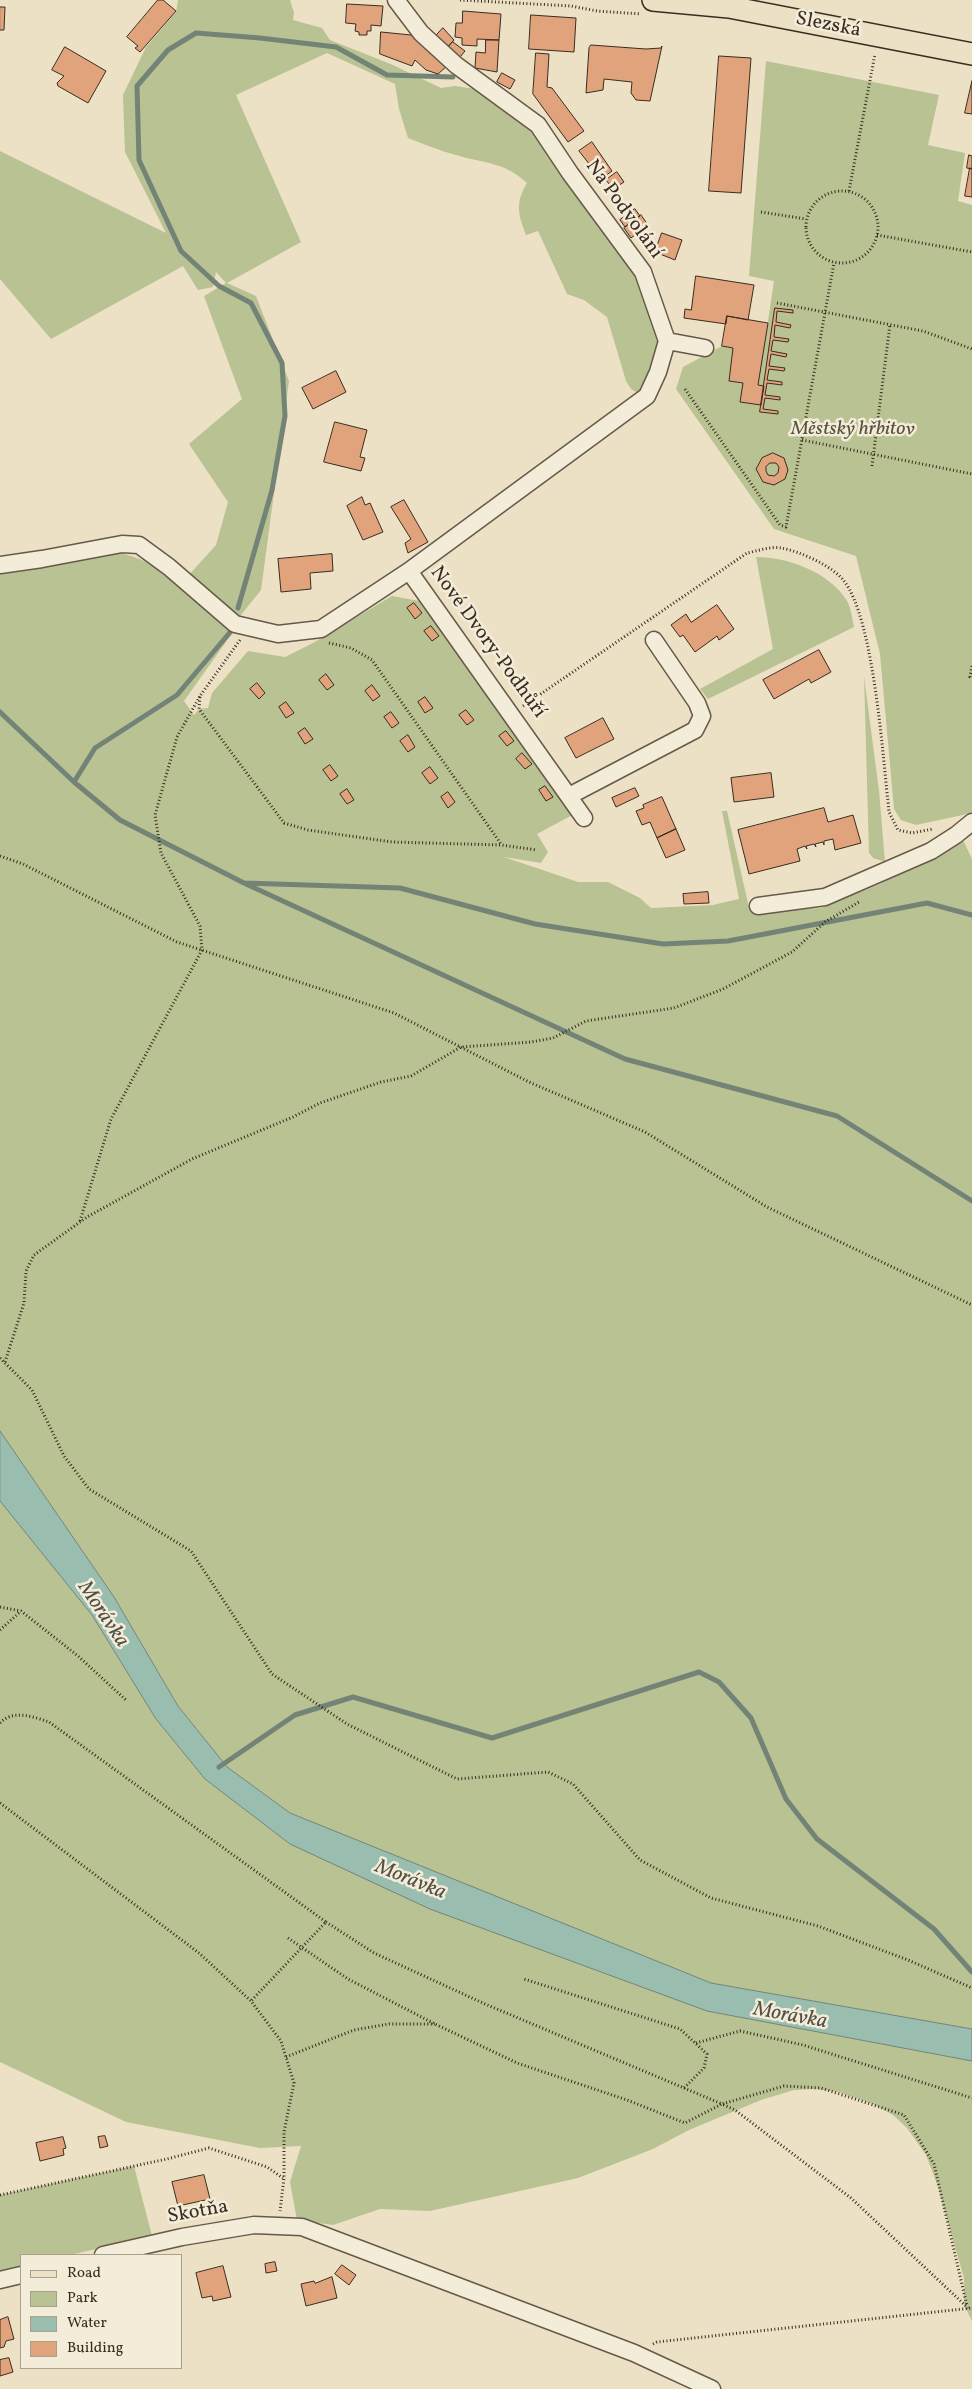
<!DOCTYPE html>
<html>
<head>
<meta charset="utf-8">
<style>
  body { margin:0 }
  #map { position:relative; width:972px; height:2389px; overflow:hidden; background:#ece1c4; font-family:Vollkorn,serif }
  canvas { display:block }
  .legend { position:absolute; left:20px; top:2254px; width:162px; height:115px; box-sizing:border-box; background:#f3ecd9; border:1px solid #a99f8f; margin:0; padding:6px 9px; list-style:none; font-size:15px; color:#3a2c21 }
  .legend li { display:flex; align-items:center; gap:10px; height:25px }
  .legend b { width:25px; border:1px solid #a99f8f }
</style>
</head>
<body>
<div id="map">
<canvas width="972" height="2389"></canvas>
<ul class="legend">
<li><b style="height:6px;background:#ece1c4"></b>Road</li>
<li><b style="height:14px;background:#b9c293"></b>Park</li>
<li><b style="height:14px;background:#99beb0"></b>Water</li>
<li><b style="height:14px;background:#e0a37b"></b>Building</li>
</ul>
</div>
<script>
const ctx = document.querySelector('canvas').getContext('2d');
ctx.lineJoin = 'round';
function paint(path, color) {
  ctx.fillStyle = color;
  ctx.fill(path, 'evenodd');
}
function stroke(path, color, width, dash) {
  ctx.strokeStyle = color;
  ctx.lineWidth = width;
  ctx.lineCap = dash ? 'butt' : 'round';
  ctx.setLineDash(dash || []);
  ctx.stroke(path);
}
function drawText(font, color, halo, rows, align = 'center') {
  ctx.font = font + ' Vollkorn,serif';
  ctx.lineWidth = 5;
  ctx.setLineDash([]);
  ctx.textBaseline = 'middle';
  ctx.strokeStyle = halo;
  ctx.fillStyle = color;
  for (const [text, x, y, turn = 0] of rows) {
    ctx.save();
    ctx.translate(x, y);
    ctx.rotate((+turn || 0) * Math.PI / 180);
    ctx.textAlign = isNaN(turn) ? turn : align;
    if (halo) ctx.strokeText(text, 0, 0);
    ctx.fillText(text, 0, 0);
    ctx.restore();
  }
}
paint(new Path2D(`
  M178,0H290L294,13L293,20L322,28L330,40L393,65L441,88L455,86L482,90L538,133L608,239L633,265L662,334L661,350L642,390L636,392L631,389L626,381L607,317L584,300L567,294L538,231L526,235C518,214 515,203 527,183C503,161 485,164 456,155C440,151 424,144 408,138L399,109L395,84L327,53L236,95L301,242L227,283L256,296L289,381L261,590L237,620L187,577L216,545L228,502L189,444L242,399L204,296L226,283L216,272L213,287L198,290L183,266L51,339L0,279V151L166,233L125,152L123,95L146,47L176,12Z
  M766,61L939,95L928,145L965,153L958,201L972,205V813L916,825L901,820L894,809L880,654L856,556L774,529L676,389L683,367L722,346L763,354L774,281L749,276Z
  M114,552C163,559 197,601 233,632L184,701L194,715L199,709L208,708L212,693L248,651L285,657L313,643L392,596L425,602L578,812L537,834L548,852L541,863L504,857L578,882H608L640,898L651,908L713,905L739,899L722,811H727L750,912L821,908L880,884L963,840L972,859V2029L711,1983L432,1872L290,1813L227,1767L178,1706L114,1597L0,1431V571Z
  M756,557C787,557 830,572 847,601C851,608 852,618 854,627L708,699L700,689L773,649Z
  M864,676L879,791L885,862L873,858L869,853Z
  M0,1501L92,1615L156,1719L205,1779L290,1844L707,2011L972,2061V2321L964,2305V2278L937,2184L926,2155L907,2128L893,2115L873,2104L838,2092L816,2089L794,2090L761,2100L689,2130L653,2149L578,2178L430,2211L380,2209L333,2225L297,2220L290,2182L301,2146L260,2148L126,2122L0,2062Z
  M134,2166L152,2236L70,2255H21V2267L0,2272V2195Z`), '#b9c293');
const water = new Path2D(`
  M0,1431L114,1597L178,1706L227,1767L290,1813L711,1983L972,2029V2061L707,2011L430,1909L290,1844L205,1779L156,1719L92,1615L0,1501Z`);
paint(water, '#99beb0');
stroke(water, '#738477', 1);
stroke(new Path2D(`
  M238,608L272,490L285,416L282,363L251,303L219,286L181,251L139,160L137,86L168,50L196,33L260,38L336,47L387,75L453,77
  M0,712L74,782L120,820L244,883L400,888L535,924L663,944L728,941L927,903L972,915
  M74,782L95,748L177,695L232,630
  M246,884L625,1059L837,1116L972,1201
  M219,1767L295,1715L353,1697L492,1738L699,1672L719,1682L751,1718L786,1799L817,1839L934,1929L972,1972`), '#738477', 5);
const building = new Path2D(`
  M158,0H163L176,11L140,52L135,48L138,46L127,37Z
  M347,4L383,6L381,26L371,25V31H367V35H359V32L355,31L356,24L346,23Z
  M0,7H5L4,30H0Z
  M463,11L501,14L499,40L477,39V46L462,45V38L455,37L456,23H462Z
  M531,15L576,18L574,52L529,49Z
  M443,28L454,40L448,47L435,37Z
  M381,32L411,35L424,43L447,66L438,74L426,70L415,60L412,66L380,54Z
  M486,40H499L497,72L475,68L476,52L485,53Z
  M453,42L465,51L460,57L448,47Z
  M591,45L646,49L661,48L662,46L650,101L636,100L631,93L632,82L604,79L603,90L586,93L589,48Z
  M65,47L106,71L88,103L58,86L57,83L64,76L52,70Z
  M536,53L549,54L547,87L552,88L584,131L568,142L533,94Z
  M719,56L751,58L741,193L709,191Z
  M502,73L515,80L510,89L497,82Z
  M972,81V114L965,113Z
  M592,142L612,171L601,179L579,151Z
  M969,155L972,156V169L967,168Z
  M970,168L972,169V197L965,196Z
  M617,172L624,182L613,189L606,180Z
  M635,209L640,216L625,227L620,220Z
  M641,215L648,225L631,238L624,228Z
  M662,233L682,240L675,260L655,252Z
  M696,276L754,285L748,320L727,316L726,324L684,318L685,309L691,310Z
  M775,308L793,310V313L777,311L776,322L791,325L790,328L775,325L774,337L789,339L788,342L773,340L771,351L787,354L786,357L771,354L769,366L785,368L784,371L769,369L767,380L782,382V385L767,383L765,395L780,397V400L765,398L763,409L778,411V414L760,412Z
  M727,316L768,323L758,385L764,386L761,405L740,402L743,383L729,381L733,348L722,346Z
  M336,371L346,392L313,409L302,388Z
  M335,422L367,430L360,457L365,458L361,471L324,462Z
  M773,453L784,458L788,470L785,479L774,485L763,482L756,469L762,458ZM770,463H776L779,467L778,473L774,476L768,475L766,471V467Z
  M362,497L365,505L370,503L383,532L363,540L347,506Z
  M404,500L428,542L408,553L405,543L411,539L391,507Z
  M332,554L333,571L310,573L311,589L281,592L278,559Z
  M414,603L422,613L415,619L407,608Z
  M717,605L734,629L719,640L717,636L695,652L683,635L680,637L671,625L686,614L691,622Z
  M431,626L439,636L432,641L424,631Z
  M819,650L831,672L811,683L809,679L774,699L763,680Z
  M326,674L334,685L327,690L319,680Z
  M257,683L265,693L259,699L250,689Z
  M372,685L380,696L373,701L365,691Z
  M425,697L433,708L425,713L418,702Z
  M286,702L294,713L286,718L279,707Z
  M466,710L474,720L467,725L459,715Z
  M391,712L399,723L392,728L384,717Z
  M603,718L614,739L576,758L565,738Z
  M305,728L313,739L305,744L298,733Z
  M506,731L514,741L507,746L499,736Z
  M408,735L415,747L408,752L400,741Z
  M522,753L532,764L525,769L516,759Z
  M330,765L338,776L331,781L323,770Z
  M430,767L438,778L430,784L422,773Z
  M771,773L774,797L734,802L731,778Z
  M545,786L553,797L546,801L539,790Z
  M635,788L639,796L616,807L612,798Z
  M347,789L354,800L347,804L340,794Z
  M448,792L455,802L448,808L441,797Z
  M662,797L676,829L657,838L650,822L642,825L636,811L644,808L643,805Z
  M824,808L828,822L853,815L861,843L835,850L833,839L824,841V845L823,842L815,844L816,847L814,844L806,846L807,849L805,846L797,849L800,861L749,874L738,830Z
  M676,829L685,850L666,858L657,838Z
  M708,892L709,903L684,904L683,894Z
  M105,2136L108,2146L100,2148L98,2137Z
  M63,2137L66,2148L63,2149L64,2155L40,2161L36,2143Z
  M204,2175L210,2199L178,2206L172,2182Z
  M275,2262L277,2271L266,2273L265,2264Z
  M342,2265L356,2275L349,2285L335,2274Z
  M223,2266L231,2297L213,2301L212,2296L202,2298L196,2273Z
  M332,2277L337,2298L306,2306L301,2284L314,2281L315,2283Z
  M8,2317L14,2339L6,2341L4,2347L0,2348V2320Z
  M9,2358L13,2372L0,2376V2360Z`);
paint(building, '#e0a37b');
stroke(building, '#3a2c21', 1);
const minor = new Path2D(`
  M396,0L421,33L456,65L538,125L570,173L643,272L667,341L658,372L647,396L409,571
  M667,341L705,348
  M0,565L42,559L122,544L139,545L169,567L235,624L278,634L321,629L409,571L584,818
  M569,796L695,730L702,716L697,703L654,640
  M758,906L825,897L931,851L956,835L972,822
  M103,2255L182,2237L254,2225L302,2227L634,2353L712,2389
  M0,2280L21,2275`);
const major = new Path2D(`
  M653,0L729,7L972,54`);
stroke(minor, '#66594a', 19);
stroke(major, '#3a2c21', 24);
stroke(new Path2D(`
  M460,0L571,6L597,11L641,14
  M806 227a36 36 0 1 1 72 0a36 36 0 1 1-72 0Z
  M849,191L875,54
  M761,212L806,219
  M877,235L972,252
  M777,303L923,331L972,349
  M685,389L780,525L786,527L834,263
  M802,440L972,474
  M872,466L890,324
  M240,640L200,696L199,709L284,823L308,830L392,842L501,845L537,850
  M329,643L351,648L372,660L501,844
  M972,666L970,677L972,678
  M523,706L747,553C757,551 771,546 781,548C799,551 833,566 844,581C874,619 883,759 889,812L898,830L912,833L933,829
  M0,856L23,864L177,942L394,1013L529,1082L645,1132L767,1207L972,1305
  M80,1221L111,1119L202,950L200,926L161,853L155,815L177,737L200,696
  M0,1358L32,1390L64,1456L89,1489L191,1551L272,1674L347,1724L457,1779L548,1772L573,1784L640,1860L711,1898L818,1926L908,1960L972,1988
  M5,1362L24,1303L26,1271L34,1255L87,1217L192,1159L293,1117L320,1103L381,1082L411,1076L461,1047L531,1042L553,1038L586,1021L674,1008L723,989L792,952L825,922L859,902
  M0,1607L21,1611L78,1656L127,1701
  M0,1630L20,1612
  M0,1723C13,1709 34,1717 49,1722L326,1922L251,2001
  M0,1803L199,1953L251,2001L281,2041L294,2083L284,2132V2178L280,2211
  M326,1922L374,1953L485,2004L684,2088L704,2068L707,2054L680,2029L524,1979
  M288,1938L348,1979L435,2024L517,2063L627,2100L685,2123L722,2104L735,2110L851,2198L968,2308
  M696,2043L740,2031L803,2045L972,2098
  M286,2057L354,2030L389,2024H435
  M684,2088L722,2104L784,2086L821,2088L904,2115L934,2164L967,2306
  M0,2195L167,2159L209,2148L267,2167L283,2178
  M653,2344L657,2342L972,2308`), '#3a2c21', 3, [1, 2.5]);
stroke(minor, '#f3ecd9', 16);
stroke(major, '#ece1c4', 21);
drawText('20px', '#3a2c21', '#f3ecd9', [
  ["Slezská",828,26,11],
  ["Na Podvolání",623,210,54],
  ["Nové Dvory-Podhůří",487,643,54],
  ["Skotňa",198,2213,-10]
]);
drawText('italic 20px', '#5a523e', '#f3ecd9', [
  ["Městský hřbitov",853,430]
]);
drawText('italic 21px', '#525045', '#f3ecd9', [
  ["Morávka",102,1615,56],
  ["Morávka",410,1881,22],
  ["Morávka",790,2017,10]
]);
</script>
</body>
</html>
